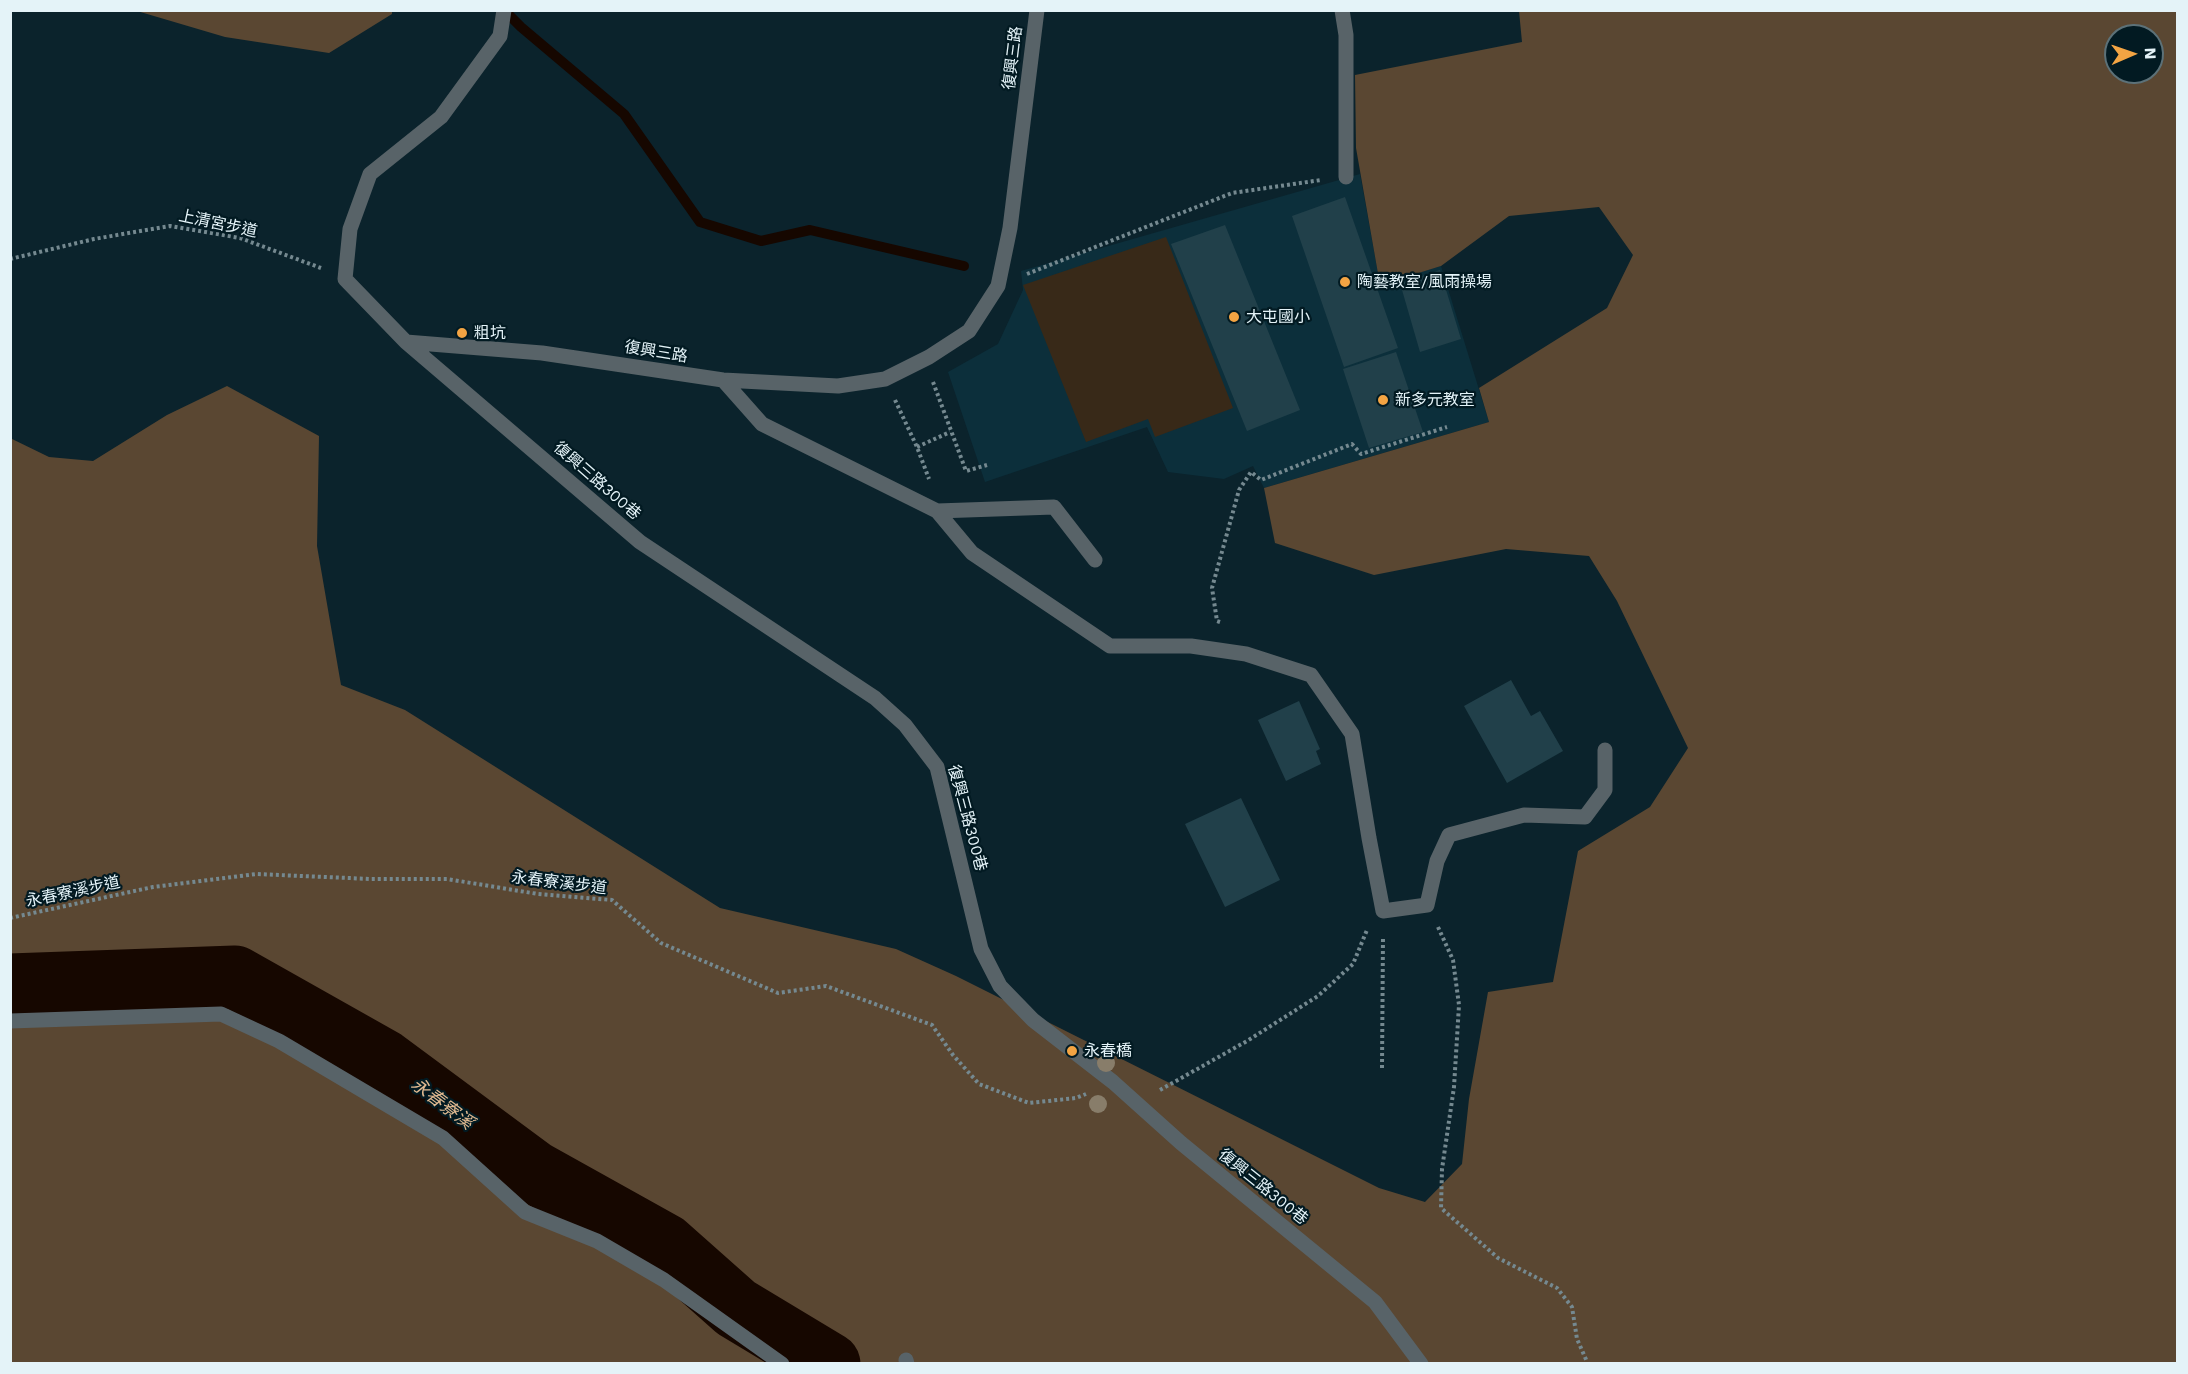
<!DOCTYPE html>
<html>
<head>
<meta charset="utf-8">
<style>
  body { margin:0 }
  #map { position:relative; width:2188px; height:1374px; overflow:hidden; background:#0b232c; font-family:"Work Sans",sans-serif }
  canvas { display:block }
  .frame { position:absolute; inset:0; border:12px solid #e4f3f8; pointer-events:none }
  .north { position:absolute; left:2104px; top:24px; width:60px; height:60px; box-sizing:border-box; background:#021a22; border:2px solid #5c7178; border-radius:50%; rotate:88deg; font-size:16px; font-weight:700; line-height:24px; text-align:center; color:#e4f3f8 }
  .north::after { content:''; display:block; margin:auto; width:21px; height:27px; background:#f3a443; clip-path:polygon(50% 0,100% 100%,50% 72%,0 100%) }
</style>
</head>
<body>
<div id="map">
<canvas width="2188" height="1374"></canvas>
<div class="frame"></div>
<div class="north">N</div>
</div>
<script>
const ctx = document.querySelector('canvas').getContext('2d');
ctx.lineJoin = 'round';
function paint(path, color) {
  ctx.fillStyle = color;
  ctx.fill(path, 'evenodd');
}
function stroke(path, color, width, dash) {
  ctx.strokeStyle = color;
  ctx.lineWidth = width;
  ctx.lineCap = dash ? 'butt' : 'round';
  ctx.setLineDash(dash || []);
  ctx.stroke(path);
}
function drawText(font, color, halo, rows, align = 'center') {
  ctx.font = font + ' "Work Sans","Noto Sans TC",sans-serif';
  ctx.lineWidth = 4.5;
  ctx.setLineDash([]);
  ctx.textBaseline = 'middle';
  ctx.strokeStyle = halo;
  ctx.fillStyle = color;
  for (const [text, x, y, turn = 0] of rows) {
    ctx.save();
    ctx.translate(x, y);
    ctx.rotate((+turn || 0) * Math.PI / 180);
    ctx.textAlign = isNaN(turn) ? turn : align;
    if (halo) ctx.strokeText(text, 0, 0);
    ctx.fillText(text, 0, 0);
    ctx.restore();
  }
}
paint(new Path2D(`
  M1360,174L1380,284L1441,266L1489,422L1264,488L1253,466L1224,479L1168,472L1147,427L985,482L948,372L998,344L1023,290L1021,271Z`), '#0c2f3b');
paint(new Path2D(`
  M1166,237L1233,408L1155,437L1148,419L1086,442L1023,285Z`), '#382918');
paint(new Path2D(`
  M137,11H392V14L329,53L225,37Z
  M1519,11H2177V1363H11L10,438L49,457L93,461L167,415L227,386L319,436L317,546L341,685L405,710L720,908L896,949L956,976L1379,1188L1425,1202L1462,1164L1469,1099L1488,992L1553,982L1578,851L1650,807L1688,748L1617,601L1589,556L1506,549L1374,575L1275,543L1264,488L1489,422L1479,388L1607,308L1633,255L1599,207L1509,216L1441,266L1380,285L1356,148L1355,75L1522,42ZM2116,36H2152V72H2116Z`), '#5a4732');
stroke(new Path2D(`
  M504,10L521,27L624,114L700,222L761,241L810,230L964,266`), '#160700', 10);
stroke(new Path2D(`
  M10,985L235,977L384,1061L534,1172L665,1245L736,1308L829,1364`), '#160700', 63);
paint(new Path2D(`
  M1345,197L1398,348L1344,367L1292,216Z
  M1225,225L1300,410L1247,431L1171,244Z
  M1440,270L1461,339L1420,352L1400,283Z
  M1396,352L1423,432L1369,448L1343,369Z
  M1511,680L1531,716L1540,711L1563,751L1507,783L1464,706Z
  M1299,701L1320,749L1316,751L1321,764L1286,781L1258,720Z
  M1241,798L1280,880L1225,907L1185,824Z`), '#21404a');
stroke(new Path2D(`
  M10,259L94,239L170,226L240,238L321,268
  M1027,274L1232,193L1321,180
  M933,382L966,471L987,465
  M895,400L917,447L929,479
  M917,447L950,432
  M1220,622L1217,621L1212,588L1239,490L1251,472L1261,480L1352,444L1361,454L1447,427
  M10,918L153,887L256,874L371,879H447L538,894L612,900L661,943L778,993L826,986L932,1025L953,1055L979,1084L1029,1103L1076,1098L1086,1094
  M1438,927L1453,960L1459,1005L1454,1087L1442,1169L1441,1208L1498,1258L1557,1288L1572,1307L1577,1339L1588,1364
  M1382,1068L1383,936
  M1160,1090L1247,1041L1318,996L1353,964L1367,930`), '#758990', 4, [3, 3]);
stroke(new Path2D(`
  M504,10L500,36L441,117L370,174L350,229L345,279L406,342L640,542L875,698L905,725L937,767L981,949L1000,986L1033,1020L1113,1082L1181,1143L1375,1302L1421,1364
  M1342,10L1346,35V177
  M406,342L542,353L723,380L838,386L885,379L929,357L969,331L998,286L1010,228L1037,10
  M723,380L762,424L937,511L972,553L1110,646H1191L1246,654L1311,675L1352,734L1369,838L1383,911L1427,905L1437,861L1449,835L1524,815L1585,817L1605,790V750
  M937,511L1054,507L1095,560
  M10,1021L221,1014L279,1041L443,1138L525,1212L597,1241L664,1280L782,1364
  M906,1360L907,1364`), '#586368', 15);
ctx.fillStyle = '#887d6a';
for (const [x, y] of [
  [1106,1063],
  [1098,1104]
]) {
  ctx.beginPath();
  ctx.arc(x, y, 9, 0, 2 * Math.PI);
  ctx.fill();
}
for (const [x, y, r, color] of [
  [1345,282,6,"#f3a443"],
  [1234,317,6,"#f3a443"],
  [462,333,6,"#f3a443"],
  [1383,400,6,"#f3a443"],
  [1072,1051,6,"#f3a443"]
]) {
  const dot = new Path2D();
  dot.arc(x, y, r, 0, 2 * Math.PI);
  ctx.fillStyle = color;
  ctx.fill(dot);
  stroke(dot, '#021a22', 2);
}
drawText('16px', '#e4f3f8', '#021a22', [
  ["復興三路",1013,58,-83],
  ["上清宮步道",218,224,12],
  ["復興三路",656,352,9],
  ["復興三路300巷",597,481,41],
  ["復興三路300巷",967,818,75],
  ["永春寮溪步道",559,883,7],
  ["永春寮溪步道",73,892,-12],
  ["復興三路300巷",1263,1187,39]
]);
drawText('16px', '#e4f3f8', '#021a22', [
  ["陶藝教室/風雨操場",1357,282],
  ["大屯國小",1246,317],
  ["粗坑",474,333],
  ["新多元教室",1395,400],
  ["永春橋",1084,1051]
], 'left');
drawText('italic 18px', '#e1ba91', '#021a22', [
  ["永春寮溪",442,1104,37]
]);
</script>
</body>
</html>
